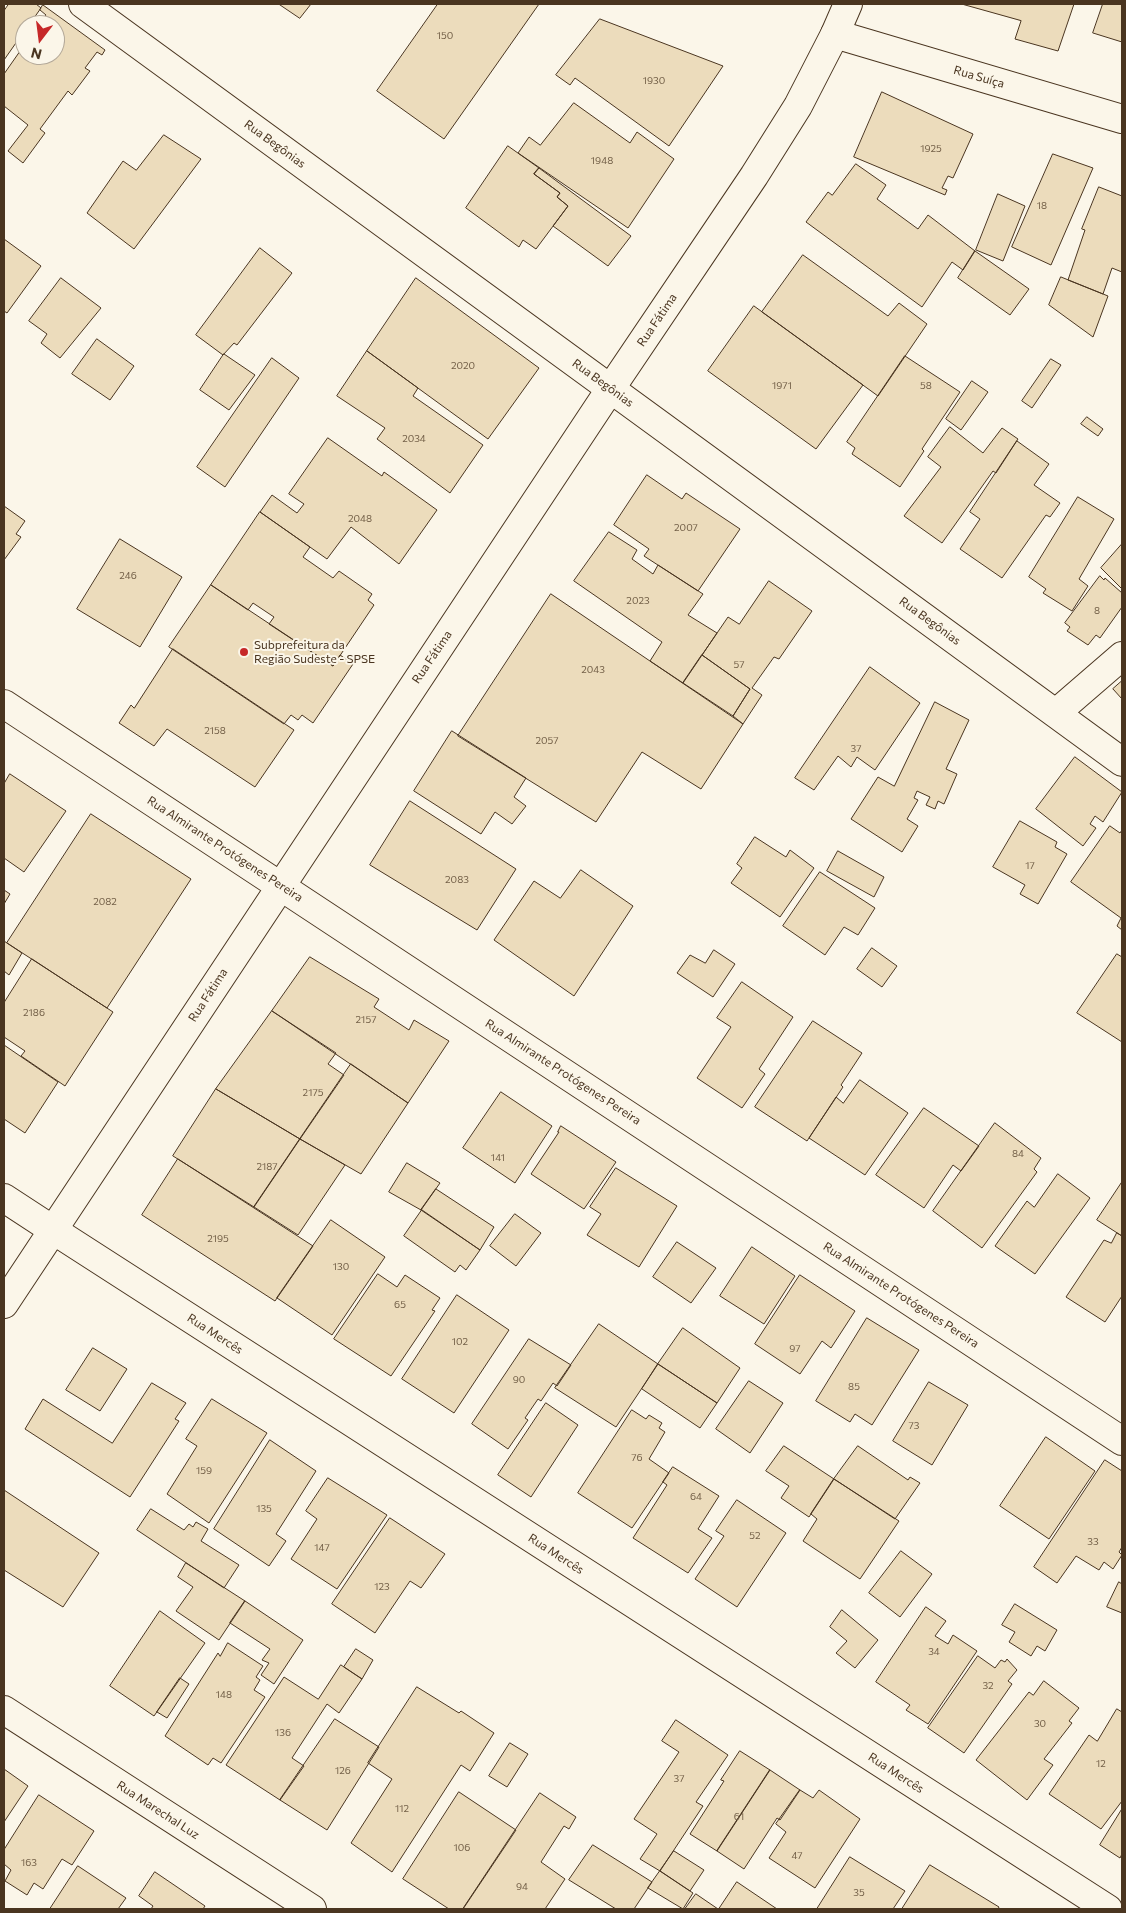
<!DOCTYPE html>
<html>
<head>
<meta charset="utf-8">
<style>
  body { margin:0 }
  #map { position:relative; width:1126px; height:1913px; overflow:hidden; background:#fbf6e9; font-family:Commissioner,sans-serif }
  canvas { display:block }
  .frame { position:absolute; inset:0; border:5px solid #4a3520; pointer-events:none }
  .north { position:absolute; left:15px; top:15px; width:50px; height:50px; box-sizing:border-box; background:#fbf6e9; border:1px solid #b4a999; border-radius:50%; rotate:195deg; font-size:14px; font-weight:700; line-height:20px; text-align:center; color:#4a3520 }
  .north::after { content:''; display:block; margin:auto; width:18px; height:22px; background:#c62828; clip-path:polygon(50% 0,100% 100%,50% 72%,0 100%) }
</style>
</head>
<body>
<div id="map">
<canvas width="1126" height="1913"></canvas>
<div class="frame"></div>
<div class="north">N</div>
</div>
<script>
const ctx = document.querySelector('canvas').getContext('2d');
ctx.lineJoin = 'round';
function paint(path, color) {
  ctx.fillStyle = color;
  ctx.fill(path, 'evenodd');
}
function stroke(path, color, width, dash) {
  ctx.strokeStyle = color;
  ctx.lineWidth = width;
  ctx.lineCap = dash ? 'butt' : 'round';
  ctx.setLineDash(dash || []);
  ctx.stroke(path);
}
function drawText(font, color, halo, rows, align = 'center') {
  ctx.font = font + ' Commissioner,sans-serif';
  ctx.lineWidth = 4;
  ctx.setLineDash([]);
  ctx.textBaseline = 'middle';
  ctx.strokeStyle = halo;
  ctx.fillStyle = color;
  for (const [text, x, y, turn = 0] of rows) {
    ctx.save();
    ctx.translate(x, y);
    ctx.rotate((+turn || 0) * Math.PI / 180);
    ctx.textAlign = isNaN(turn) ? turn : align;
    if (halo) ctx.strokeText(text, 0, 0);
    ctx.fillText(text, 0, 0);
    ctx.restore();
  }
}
const building = new Path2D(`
  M9,4H36L41,8L29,25H25V30L4,60V11Z
  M279,4H311L300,18Z
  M438,4H539L444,139L377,91Z
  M962,4H1074L1058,51L1015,39L1021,21Z
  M1103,4H1122V42L1093,33Z
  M43,5L105,50L102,55L97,52L85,68L90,71L72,95L68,91L40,129L45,133L23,163L8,151L28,125L4,106V74L25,44V55H55V25H38L46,15L40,10Z
  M600,19L723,66L669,146L575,78L570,85L556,75Z
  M882,92L973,134L953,178L948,176L942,188L947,190L945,195L854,157Z
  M574,103L630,143L637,132L674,159L628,228L518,153L529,137L540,145Z
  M164,135L201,159L134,249L87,213L123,161L136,170Z
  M508,146L539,168L534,174L560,193L557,197L568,206L536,249L523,240L519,247L466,208Z
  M1053,154L1093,168L1051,265L1012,247Z
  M856,164L886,185L877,199L918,229L928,215L975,251L963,270L952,262L922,307L806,222L828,192L832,195Z
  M539,168L631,236L608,266L553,226L568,206L557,197L560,193L534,174Z
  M1099,187L1122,196V272L1112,268L1103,294L1068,280L1085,230L1082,229Z
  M998,194L1025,206L1003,261L976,250Z
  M4,239L41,266L7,313L4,311Z
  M260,248L292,273L237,345L234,343L223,355L196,335Z
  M975,251L1029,289L1010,315L958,278Z
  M803,255L888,316L899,303L927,324L878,396L762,312Z
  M1061,277L1108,296L1093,337L1049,305Z
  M61,278L101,308L60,358L41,343L47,334L29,321Z
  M416,278L539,368L488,439L367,351Z
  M754,306L863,385L816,449L708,371Z
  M97,339L134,366L110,400L72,374Z
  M367,351L418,388L413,396L483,445L450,493L377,439L385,428L337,396Z
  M224,354L255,375L229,410L200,390Z
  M905,356L960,392L922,449L924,451L900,487L852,454L855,448L847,442Z
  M272,358L299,378L225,487L197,467Z
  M1051,359L1061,365L1032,408L1022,401Z
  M972,381L988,392L961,430L946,419Z
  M1087,417L1103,429L1098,436L1081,424Z
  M950,427L983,453L1002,428L1018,439L996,473L993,471L942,543L904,516L941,467L928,457Z
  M328,438L382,476L384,472L437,510L399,564L351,527L327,559L260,512L272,495L297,513L304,504L289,494Z
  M1017,441L1049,464L1034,485L1060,503L1050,517L1046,515L1002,578L960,549L980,519L970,512Z
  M647,475L682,499L686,493L740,529L698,591L644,556L649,549L614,525Z
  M1078,497L1114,519L1079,579L1088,586L1072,611L1043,593L1046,589L1029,577Z
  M4,506L25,521L16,534L21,537L4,560Z
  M260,512L310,547L303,557L333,578L339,571L372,594L368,600L374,605L333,666L269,624L274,617L253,603L248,610L211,585Z
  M609,532L637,550L632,559L653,574L658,565L703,594L688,615L717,633L683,683L650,661L662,642L574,581Z
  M120,539L182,577L140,647L77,609Z
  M1122,544V589L1101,568Z
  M1100,576L1104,580L1105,578L1122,593V607L1100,638L1096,635L1088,645L1067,631L1070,627L1065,623Z
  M769,581L812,611L779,659L774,657L752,688L762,695L743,724L733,716L750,689L702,655L728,617L739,624Z
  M211,585L333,666L340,655L353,664L313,723L302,715L298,720L291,715L284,724L169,647Z
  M551,594L743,724L701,789L642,752L596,822L458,736Z
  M173,649L294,730L255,787L167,729L154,746L119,723L131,705L134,708Z
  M702,655L750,689L733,716L683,683Z
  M870,667L920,703L875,770L857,757L851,767L838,756L814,790L795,778Z
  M1122,681V699L1113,689Z
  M935,702L969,720L946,769L957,774L944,804L938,801L935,809L926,805L930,797L917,791L914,798L918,800L907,819L918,826L902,852L851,819L878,777L894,786Z
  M452,731L526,778L514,797L526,806L512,824L495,812L481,834L414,791Z
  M1075,757L1122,792L1103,822L1095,816L1090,824L1096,828L1083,846L1036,809Z
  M10,774L66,811L24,872L4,858V784Z
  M410,801L516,869L477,930L370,865Z
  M91,814L191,879L107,1008L7,943Z
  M1020,821L1057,842L1055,847L1067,854L1038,904L1020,894L1025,885L993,867Z
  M1110,826L1120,833L1122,830V930L1117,926L1121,918L1071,882Z
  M755,837L786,857L790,850L814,868L780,917L731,883L742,868L737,864Z
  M838,851L884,877L874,897L827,871Z
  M581,870L633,906L574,996L494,940L534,881L560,898Z
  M820,872L875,908L858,935L844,927L825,955L783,926Z
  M4,890L10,894L4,904Z
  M4,941L22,953L9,975L4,971Z
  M872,948L897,966L882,987L857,969Z
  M714,950L735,964L713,997L677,973L690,955L705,963Z
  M1117,954L1122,957V1042L1077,1013Z
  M310,957L379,999L374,1007L409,1030L414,1020L449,1041L408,1103L272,1011Z
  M32,959L113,1012L65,1086L21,1056L25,1051L4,1037V1003Z
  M742,982L793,1017L759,1069L765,1074L742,1108L697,1078L731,1027L717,1018Z
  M272,1011L336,1053L328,1064L344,1075L300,1139L216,1089Z
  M813,1021L862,1053L841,1085L843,1087L807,1141L755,1107Z
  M4,1045L58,1082L25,1133L4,1119Z
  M351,1064L408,1103L361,1174L300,1139Z
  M860,1080L908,1113L865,1175L809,1138L836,1097L843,1103Z
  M216,1089L300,1139L254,1207L173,1156Z
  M501,1092L552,1126L515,1183L463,1148Z
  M924,1108L979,1146L961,1171L953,1165L924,1208L876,1175Z
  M995,1123L1041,1158L1034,1169L1037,1172L982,1248L933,1211Z
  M561,1126L616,1162L584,1209L531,1174L559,1132H558Z
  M300,1139L345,1165L298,1235L254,1207Z
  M178,1159L313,1246L275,1301L142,1215Z
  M407,1163L440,1183L421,1210L389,1192Z
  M616,1168L677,1206L639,1267L587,1235L601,1214L590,1207Z
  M1058,1174L1090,1198L1035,1274L995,1246L1027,1201L1034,1207Z
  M1122,1182V1236L1097,1220Z
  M436,1189L494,1227L480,1250L421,1210Z
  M422,1210L480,1250L466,1270L460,1265L455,1272L404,1236Z
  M515,1214L541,1233L516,1266L490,1246Z
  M331,1220L385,1257L332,1335L277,1298Z
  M1117,1233L1122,1236V1296L1105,1322L1066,1297L1104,1240L1111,1243Z
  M677,1242L716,1268L691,1303L653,1277Z
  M752,1247L795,1276L764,1324L720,1296Z
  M378,1274L397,1287L405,1275L440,1298L432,1310L435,1311L391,1376L334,1339Z
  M800,1275L855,1311L831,1348L822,1341L800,1374L755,1344Z
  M457,1295L509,1330L454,1413L402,1379Z
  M867,1318L919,1350L872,1425L855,1414L850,1422L816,1401Z
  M599,1324L658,1364L616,1427L555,1388Z
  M683,1328L740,1368L717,1403L658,1364Z
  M529,1339L571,1365L557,1386L553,1383L541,1401L538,1399L525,1418L528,1420L508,1449L472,1424Z
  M93,1348L127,1369L100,1411L66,1390Z
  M658,1364L717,1403L700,1428L642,1389Z
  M749,1381L783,1403L750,1453L716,1429Z
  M929,1382L968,1405L932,1465L893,1441Z
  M152,1383L186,1403L175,1419L179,1421L130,1497L25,1429L43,1399L112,1443Z
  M212,1399L267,1433L209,1523L167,1494L197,1446L186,1439Z
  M546,1403L578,1425L531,1497L498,1475Z
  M632,1410L646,1419L649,1415L662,1423L659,1428L665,1432L649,1459L669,1473L632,1528L578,1493Z
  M1046,1437L1095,1471L1049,1539L1000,1506Z
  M270,1440L316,1471L276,1534L286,1541L269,1566L214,1529Z
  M784,1446L834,1479L809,1517L781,1498L789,1486L766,1471Z
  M858,1446L908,1480L910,1477L920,1483L895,1519L834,1479Z
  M1105,1460L1122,1471V1547L1119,1552L1122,1555L1113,1569L1104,1562L1099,1570L1076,1556L1057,1583L1034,1567Z
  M673,1467L719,1496L698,1529L712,1538L688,1573L633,1538L667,1485L663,1482Z
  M328,1478L387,1515L337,1589L291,1559L317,1519L306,1511Z
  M834,1479L899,1521L860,1579L803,1541L817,1519L811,1514Z
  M4,1490L99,1553L63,1607L4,1570Z
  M737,1500L786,1533L737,1607L695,1579L724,1536L716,1531Z
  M151,1509L184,1530L189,1524L193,1527L196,1522L208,1529L201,1541L239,1565L224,1588L137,1530Z
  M390,1518L445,1554L421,1588L410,1581L375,1633L332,1604Z
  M901,1551L932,1574L900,1617L869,1593Z
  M186,1563L245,1601L219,1640L176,1611L193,1587L178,1577Z
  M1119,1582L1122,1584V1613L1107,1607Z
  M245,1601L303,1640L274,1684L261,1675L269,1663L262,1660L270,1649L230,1623Z
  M1015,1604L1057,1630L1045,1651L1037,1646L1031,1656L1009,1642L1015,1632L1002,1625Z
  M926,1607L946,1621L935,1636L948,1644L953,1635L977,1651L928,1724L906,1710L910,1705L876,1682Z
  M842,1610L878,1640L855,1668L836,1653L847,1641L830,1627Z
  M160,1611L205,1643L154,1716L110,1686Z
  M228,1643L263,1666L256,1677L260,1680L254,1690L265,1697L221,1763L213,1758L208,1765L165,1736L218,1653L220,1656Z
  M356,1649L373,1660L362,1679L344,1667Z
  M978,1656L995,1668L1001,1660L1005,1662L1007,1659L1017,1670L1008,1681L1012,1684L964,1753L928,1728Z
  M341,1665L362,1679L339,1713L327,1704L292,1758L304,1766L280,1800L226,1765L284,1677L318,1699Z
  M180,1678L189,1684L167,1718L157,1712Z
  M1044,1681L1079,1708L1069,1721L1072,1723L1044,1759L1053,1765L1027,1800L976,1760L1029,1692L1033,1695Z
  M417,1687L459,1713L461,1711L494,1733L470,1771L461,1765L392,1872L351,1843L392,1779L368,1763Z
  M1117,1709L1122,1712V1801L1101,1829L1049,1794L1089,1735L1097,1741Z
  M335,1719L379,1747L327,1830L280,1800Z
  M676,1720L728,1755L696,1802L703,1806L660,1871L640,1859L657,1834L634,1819L679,1752L662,1741Z
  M510,1743L528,1754L507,1787L489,1776Z
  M740,1751L770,1770L717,1851L690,1834L724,1781L721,1780Z
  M4,1769L28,1786L4,1822Z
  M770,1770L800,1790L780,1820L777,1818L744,1869L717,1851Z
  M800,1790L813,1798L819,1790L860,1819L815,1888L769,1858L786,1832L776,1824Z
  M459,1792L516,1830L463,1909H449L403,1879Z
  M540,1793L576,1817L569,1829L564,1826L541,1862L565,1879L545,1909H463Z
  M39,1795L94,1831L72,1865L62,1859L43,1889L34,1883L27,1895L5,1881L11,1870L4,1864V1850Z
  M1122,1809V1854L1120,1858L1100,1845Z
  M593,1845L652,1882L634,1909H616L569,1880Z
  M674,1851L704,1870L690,1891L660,1871Z
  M850,1857L905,1891L893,1909H817Z
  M930,1865L999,1907L998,1909H902Z
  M78,1866L126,1898L118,1909H50Z
  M660,1871L693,1893L683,1909L648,1888Z
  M155,1872L205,1906L203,1909H151L153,1906L139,1896Z
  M737,1882L777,1909H719Z
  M696,1894L718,1909H685Z`);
paint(building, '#ecdcbc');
stroke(building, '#4a3520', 1);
const minor = new Path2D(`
  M83,4L1122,762
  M835,34L1122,119
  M4,704L1122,1441
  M1056,713L1122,656
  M53,1230L1108,1909
  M4,1710L312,1909`);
const major = new Path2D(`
  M4,1198L53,1230
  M4,1304L611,388L754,176L798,106L835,34L848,4`);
stroke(minor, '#4a3520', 30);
stroke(major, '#4a3520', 30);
stroke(minor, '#fbf6e9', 28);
stroke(major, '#fbf6e9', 28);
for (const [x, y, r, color] of [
  [244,652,5,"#c62828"]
]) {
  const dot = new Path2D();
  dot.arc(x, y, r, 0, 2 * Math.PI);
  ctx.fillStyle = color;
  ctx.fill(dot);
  stroke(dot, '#fbf6e9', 2);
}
drawText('10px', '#725f47', null, [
  ["150",445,36],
  ["1930",654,81],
  ["1925",931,149],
  ["1948",602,161],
  ["18",1042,206],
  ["2020",463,366],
  ["1971",782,386],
  ["58",926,386],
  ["2034",414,439],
  ["2048",360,519],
  ["2007",686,528],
  ["246",128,576],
  ["2023",638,601],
  ["8",1097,611],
  ["57",739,665],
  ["2043",593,670],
  ["2158",215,731],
  ["2057",547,741],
  ["37",856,749],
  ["17",1030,866],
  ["2083",457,880],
  ["2082",105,902],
  ["2186",34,1013],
  ["2157",366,1020],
  ["2175",313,1093],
  ["84",1018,1154],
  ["141",498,1158],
  ["2187",267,1167],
  ["2195",218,1239],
  ["130",341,1267],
  ["65",400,1305],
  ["102",460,1342],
  ["97",795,1349],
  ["90",519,1380],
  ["85",854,1387],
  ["73",914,1426],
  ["76",637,1458],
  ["159",204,1471],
  ["64",696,1497],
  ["135",264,1509],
  ["52",755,1536],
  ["33",1093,1542],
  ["147",322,1548],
  ["123",382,1587],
  ["34",934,1652],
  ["32",988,1686],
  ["148",224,1695],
  ["30",1040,1724],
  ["136",283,1733],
  ["12",1101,1764],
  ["126",343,1771],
  ["37",679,1779],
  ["112",402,1809],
  ["61",739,1817],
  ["106",462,1848],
  ["47",797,1856],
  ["163",29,1863],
  ["94",522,1887],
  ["35",859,1893]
]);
drawText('12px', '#4a3520', '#fbf6e9', [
  ["Rua Suíça",979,77,16],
  ["Rua Begônias",275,144,36],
  ["Rua Fátima",657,320,-56],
  ["Rua Begônias",603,383,36],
  ["Rua Begônias",930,621,36],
  ["Rua Fátima",432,657,-56],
  ["Rua Almirante Protógenes Pereira",225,849,33],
  ["Rua Fátima",208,995,-57],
  ["Rua Almirante Protógenes Pereira",563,1072,33],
  ["Rua Almirante Protógenes Pereira",901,1295,33],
  ["Rua Mercês",215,1334,33],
  ["Rua Mercês",556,1554,33],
  ["Rua Mercês",896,1773,33],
  ["Rua Marechal Luz",158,1810,33]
]);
drawText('12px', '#4a3520', '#fbf6e9', [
  ["Subprefeitura da",254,645],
  ["Região Sudeste - SPSE",254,659]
], 'left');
</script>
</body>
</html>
